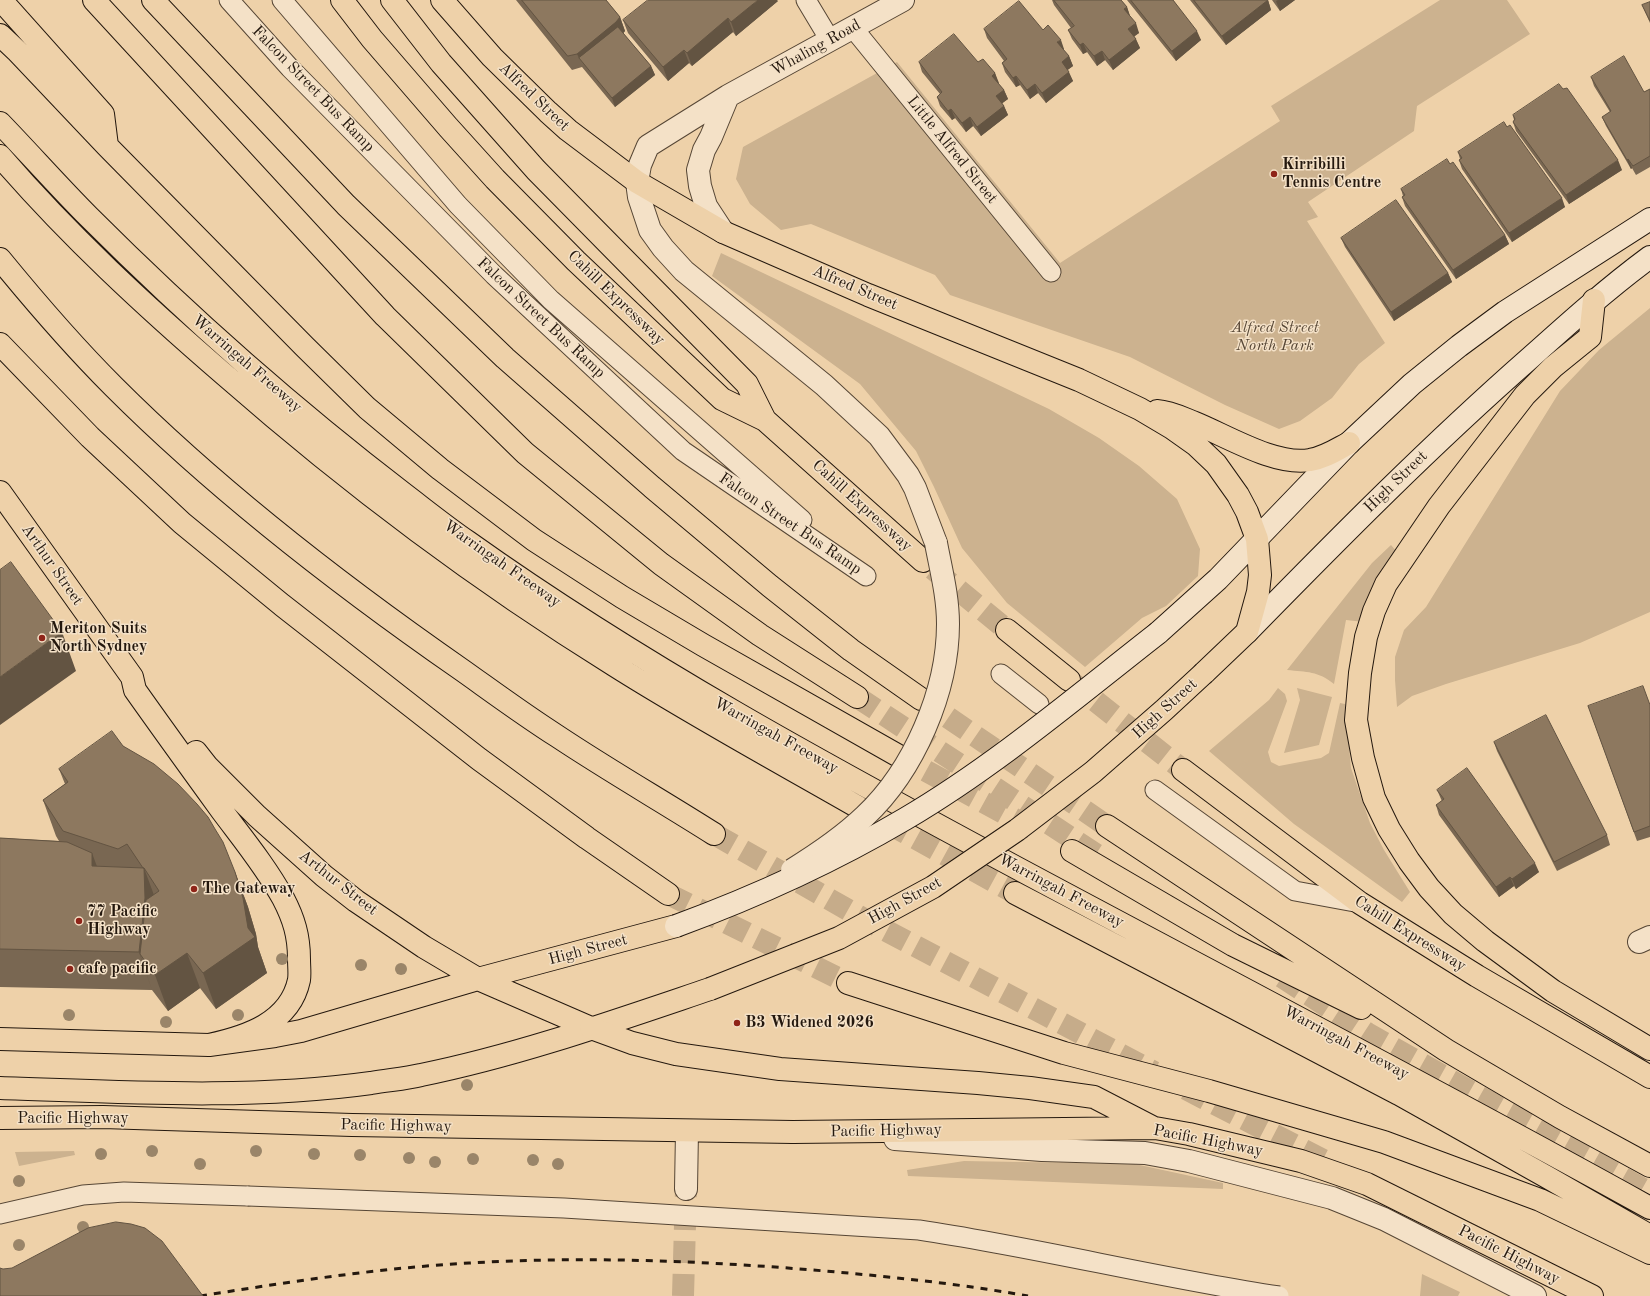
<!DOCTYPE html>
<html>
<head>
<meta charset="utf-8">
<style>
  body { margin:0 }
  canvas { display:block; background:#eed1a9 }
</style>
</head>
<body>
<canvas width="1650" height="1296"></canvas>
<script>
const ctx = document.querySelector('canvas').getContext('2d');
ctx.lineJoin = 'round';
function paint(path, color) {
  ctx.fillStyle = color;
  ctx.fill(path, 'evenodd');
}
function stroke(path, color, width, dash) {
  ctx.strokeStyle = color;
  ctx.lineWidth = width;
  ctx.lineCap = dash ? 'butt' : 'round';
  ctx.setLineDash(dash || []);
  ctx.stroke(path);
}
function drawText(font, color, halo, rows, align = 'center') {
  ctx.font = font + ' "Old Standard TT",serif';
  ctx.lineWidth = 3;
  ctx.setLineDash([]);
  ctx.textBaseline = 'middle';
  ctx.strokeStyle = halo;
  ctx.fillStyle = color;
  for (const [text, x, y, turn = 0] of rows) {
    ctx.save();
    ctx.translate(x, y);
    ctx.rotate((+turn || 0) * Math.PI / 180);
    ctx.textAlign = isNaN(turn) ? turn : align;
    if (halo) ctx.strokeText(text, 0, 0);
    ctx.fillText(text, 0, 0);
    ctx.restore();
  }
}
paint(new Path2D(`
  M1440,0H1507L1530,34L1417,106L1414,131L1308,202L1318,217L1307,221L1385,343L1359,364L1332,398L1300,421L1279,429L1225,405L1130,357L950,295L935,275L811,224L781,230L750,204L736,179L743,147L897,62L1060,263L1280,121L1271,106Z
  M721,253L1049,409L1099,438L1139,466L1177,499L1200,549L1198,576L1166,606L1142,618L1085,667L1007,603L962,548L934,487L916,451L860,384L712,276Z
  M1650,308V612L1580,643L1446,684L1412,696L1397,707L1395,680V657L1404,630L1426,607L1560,391L1599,350Z
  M1391,545L1397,552L1364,622L1346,620L1334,684C1318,671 1307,672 1287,670L1372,563Z
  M1278,688L1285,694L1287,701L1268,752L1271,762L1279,766L1321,758L1329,753L1340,703L1345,704L1351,768L1370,823L1384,850L1410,892L1402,902L1294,824L1209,751L1269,700Z
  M1297,688L1332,697L1319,745L1284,753L1300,700Z
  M74,1151L75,1155L19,1166L15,1152Z
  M964,1161L1135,1164L1223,1183V1189L908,1176L907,1170Z
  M1422,1274L1460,1292L1458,1296H1420Z`), '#ccb28f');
stroke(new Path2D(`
  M683,1296L686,1189`), '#c6ac8a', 22, [22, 11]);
stroke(new Path2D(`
  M933,569L1007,630
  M1070,681L1183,770
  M857,697L1100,857
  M921,699L1107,826
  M897,755L1040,833
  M858,807L1015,893
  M714,834L866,920L1154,1072
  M668,894L848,983
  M1282,977L1367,1033L1650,1193
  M1186,1089L1329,1163`), '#c6ac8a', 22, [22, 11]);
const service = new Path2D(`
  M229,0L290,68L494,275L683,451L866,576
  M282,0L458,205L551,300L802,520
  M806,0L830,40
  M853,28L1051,272
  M1001,674L1039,704
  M1155,790L1295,891L1360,903
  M0,1214L83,1195L124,1192L248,1196`);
const minor = new Path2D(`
  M903,0L728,96L648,146L640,165L637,182L639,197L650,230L663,248L684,271L824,385L879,436L908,475L915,488L936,543
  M723,232L706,206L700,186L698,170L704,150L711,137L728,96
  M1639,942L1650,937
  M895,1139L1042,1150L1145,1153L1189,1161L1332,1198L1384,1219L1535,1296
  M686,1189L687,1131`);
const secondary = new Path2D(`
  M1247,632C1339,538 1431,445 1530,358C1569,323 1608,288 1650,257
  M1158,633L1218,579L1349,443L1412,384L1459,346L1505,312L1650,219`);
const primary = new Path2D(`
  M442,0L492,57L548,112L568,130L637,182L723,232L868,295L1079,380L1140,409L1172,428L1196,445L1216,464L1238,495L1247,512L1257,539L1260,575L1258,592L1247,632L1204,673
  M1157,411C1171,412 1182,418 1195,423C1227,436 1275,466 1310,460C1324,458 1336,450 1349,443
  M0,492L132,677L135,690C164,731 193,771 222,811C243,839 266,867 283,898C294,919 299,936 299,959C299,966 300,974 299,980C290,1023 246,1037 209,1045
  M196,752L207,766L257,816L324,876L356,901L424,947L478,979L591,1028
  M0,1039L209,1045L275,1036L301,1031L478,979L676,926
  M0,1088C124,1092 248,1100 371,1083C387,1080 405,1079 421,1075C519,1055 615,1021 710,989
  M0,1118L103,1117L352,1125L793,1132`);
const motorway = new Path2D(`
  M1,0L103,114L107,146
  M94,0L385,316L525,453L661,564L760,635L857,697
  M153,0L346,205L505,358L652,487L770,586L851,650L921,699
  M342,0L372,39L448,127L495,179L576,261L722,399L765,420L923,561
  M392,0L441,63L536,170L747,384L765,420
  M0,35L17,51L107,146L305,347L367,408L440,469L534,540L622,597L703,645L897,755
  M0,123C30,154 59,187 89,217C188,316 293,409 404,494C425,510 446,527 468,542C642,666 829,767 1017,868C1228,981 1441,1092 1650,1208
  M0,156C69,236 146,307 226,376C347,482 477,580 614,665C693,715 776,760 858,807
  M0,259C36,303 74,347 114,387C218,491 341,586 462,670C493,692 524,715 557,736C608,770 662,801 714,834
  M1594,300L1590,337L1553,367L1525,395L1439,506L1386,584L1374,611L1366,637L1360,673L1356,720L1363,758L1374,798L1389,829L1409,861L1429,888L1453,914L1485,941L1553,991L1650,1049
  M0,344L90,437L182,523L282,605L479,759L587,838L668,894
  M1007,630L1069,680
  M1183,770L1360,903L1477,976L1650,1077
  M1107,826L1446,1050L1560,1117L1650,1166
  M1072,851L1233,945L1361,1008
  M1015,893L1399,1094L1547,1177L1650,1236
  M848,983L1064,1053L1209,1091L1384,1142L1540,1200L1650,1253
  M591,1028L632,1043L676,1054L780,1069L978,1083L1030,1088L1094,1097L1152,1127
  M793,1132L1155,1128L1189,1134L1301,1161L1367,1184L1592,1296`);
stroke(service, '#564635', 21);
stroke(minor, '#564635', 24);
stroke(secondary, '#24180e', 24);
stroke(primary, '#24180e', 24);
stroke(motorway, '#24180e', 24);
stroke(service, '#f4e1c7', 19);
stroke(minor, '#f4e1c7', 22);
stroke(secondary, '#f4e1c7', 22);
stroke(primary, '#eed1a9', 22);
stroke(motorway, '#eed1a9', 22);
stroke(new Path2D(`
  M200,1296C289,1282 379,1268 469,1263C588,1256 707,1261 825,1271C893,1277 961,1284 1028,1296`), '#24180e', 3, [7, 7]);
const serviceBridge = new Path2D(`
  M248,1196L564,1208L919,1230C1040,1248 1158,1278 1279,1296`);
const minorBridge = new Path2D(`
  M792,870C818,854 843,837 865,816C914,770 948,691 948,624C948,596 941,570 936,543`);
const secondaryBridge = new Path2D(`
  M676,926C755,897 832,862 905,819C995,766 1076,697 1158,633`);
const primaryBridge = new Path2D(`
  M710,989L839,938L933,887L1017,830L1093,772L1164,710L1204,673`);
stroke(serviceBridge, '#564635', 21, []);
stroke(minorBridge, '#564635', 24, []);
stroke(secondaryBridge, '#24180e', 24, []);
stroke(primaryBridge, '#24180e', 24, []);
stroke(serviceBridge, '#f4e1c7', 19);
stroke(minorBridge, '#f4e1c7', 22);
stroke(secondaryBridge, '#f4e1c7', 22);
stroke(primaryBridge, '#eed1a9', 22);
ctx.fillStyle = '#9a8569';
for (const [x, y] of [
  [282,959],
  [361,965],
  [401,969],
  [69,1015],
  [238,1015],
  [166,1022],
  [467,1085],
  [152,1151],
  [256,1151],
  [101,1154],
  [314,1154],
  [360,1155],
  [409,1158],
  [473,1159],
  [533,1160],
  [435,1162],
  [200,1164],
  [558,1164],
  [19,1181],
  [83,1227],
  [19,1245]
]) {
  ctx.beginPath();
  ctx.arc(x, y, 6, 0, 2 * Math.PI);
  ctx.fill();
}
paint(new Path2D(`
  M516,0H606L620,17L625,31L623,33L651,66L655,75L615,107L582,67L572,70Z
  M1052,0H1121L1127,7L1130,16L1139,33L1134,36L1140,48L1113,70L1105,60L1097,66L1087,52L1083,54L1072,39L1068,30L1071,28L1054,5Z
  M1127,0H1173L1201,40L1176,61Z
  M1190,0H1268L1271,10L1226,45Z
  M1272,0H1295L1280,11Z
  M778,1L736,36L733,32L692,66L689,63L668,81L628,33L623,20Z
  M1650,2V23L1642,5Z
  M984,29L1043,30L1064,49L1063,50L1069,56L1073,66L1067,70L1073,81L1046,103L1038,93L1030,99L1020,85L1016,87L1005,72L1002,63L1004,61L987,38Z
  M919,62H978L995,73L998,83L1004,90L1008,99L1002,103L1004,106L1008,115L981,136L973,126L966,132L955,118L952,120L940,106L937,97L940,94L922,72Z
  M1591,77L1644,92L1650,89V167L1636,175L1632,168L1631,169L1606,126L1602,117L1610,112L1594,86Z
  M1513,115L1622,170L1569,204L1516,131L1513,122L1514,120Z
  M1507,127L1565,207L1512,242L1462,169L1459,160L1460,159L1458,152Z
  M1401,189L1505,235L1509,244L1456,279L1405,206L1402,197L1403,196Z
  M1341,238L1448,273L1452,282L1394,321L1345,247Z
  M1650,705V837L1637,841L1588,706Z
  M1494,742L1607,835L1610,845L1557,871L1497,751Z
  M123,746L235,872L248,907L256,934L258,947L267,973L216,1009L200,988L168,1011L152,990L0,987V838L59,841L56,836L43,800L65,784L59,769Z
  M1437,790L1539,872L1516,889L1514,886L1499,897L1439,815L1436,805L1442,801L1441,799Z`), '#796752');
paint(new Path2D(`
  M758,0H777L778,1L736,36L731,22Z
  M1268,0L1271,10L1226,45L1222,36Z
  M1278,0H1295L1280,11L1276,1Z
  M1127,7L1130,16L1128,19L1124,9Z
  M620,17L625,31L621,36L579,58L577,54Z
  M728,18L733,32L692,66L687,53Z
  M1136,23L1139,33L1131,39L1128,29Z
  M1197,31L1201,40L1176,61L1172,51Z
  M1136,39L1140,48L1113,70L1109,60Z
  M1061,40L1064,49L1061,52L1057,42Z
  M1083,43L1087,52L1083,54L1080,45Z
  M684,50L689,63L668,81L663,67Z
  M1102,51L1105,60L1097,66L1094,56Z
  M1069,56L1073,66L1065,72L1062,62Z
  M651,66L655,75L615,107L612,98Z
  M1069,72L1073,81L1046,103L1042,93Z
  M995,73L999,83L996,85L992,76Z
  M1016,76L1020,85L1016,87L1013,78Z
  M1035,84L1038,93L1030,99L1027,90Z
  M1004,90L1008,99L1000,105L996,96Z
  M1004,106L1008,115L981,136L977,127Z
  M951,109L955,118L952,120L948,111Z
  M970,117L973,126L966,132L962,123Z
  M1628,159L1632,168L1631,169L1627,160Z
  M1618,160L1622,170L1569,204L1566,195Z
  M1562,198L1565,207L1512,242L1509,233Z
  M1505,235L1509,244L1456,279L1453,270Z
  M1448,273L1452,282L1394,321L1391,312Z
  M62,632L76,671L0,725V677Z
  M92,853L106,891L92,866Z
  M1535,863L1539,872L1516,889L1512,879Z
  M144,868L158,906L140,954L152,990L139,952Z
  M235,872L248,907L256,934L258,947L267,973L216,1009L203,973L248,928Z
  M1510,877L1514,886L1499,897L1496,887Z
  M187,953L200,988L168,1011L155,975Z`), '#635442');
const building = new Path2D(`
  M522,0H606L620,17L616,22L577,54L568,56Z
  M648,0H758L731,22L728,18L687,53L684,50L663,67L623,20Z
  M1054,0H1121L1127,7L1124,9L1136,23L1128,29L1136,39L1109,60L1102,51L1094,56L1083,43L1080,45L1068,30L1074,26Z
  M1131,0H1173L1197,31L1172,51Z
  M1194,0H1268L1222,36Z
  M1019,1L1043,30L1048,25L1061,40L1057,42L1069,56L1062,62L1069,72L1042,93L1035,84L1027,90L1016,76L1013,78L1002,63L1007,59L984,29Z
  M1650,2V21L1642,5Z
  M618,27L651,66L612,98L579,58Z
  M954,34L978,62L983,59L995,73L992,76L1004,90L996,96L1004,106L977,127L970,117L962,123L951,109L948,111L937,97L942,92L919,62Z
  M1624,56L1644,92L1650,89V156L1633,166L1628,159L1627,160L1602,117L1611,111L1591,77Z
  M1559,84L1563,89L1567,88L1618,160L1566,195L1513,122L1515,119L1513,115Z
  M1504,122L1507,127L1510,125L1562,198L1509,233L1459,160L1462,158L1458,152Z
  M1447,159L1450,164L1453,162L1505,235L1453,270L1402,197L1405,195L1401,189Z
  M1396,200L1448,273L1391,312L1341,238Z
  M11,562L62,632L0,677V570Z
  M1643,686L1650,705V826L1634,832L1588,706Z
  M1546,715L1607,835L1554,862L1494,742Z
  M112,731L123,746L154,764L178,784L197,804L208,817L215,829L223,842L235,872L243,898L248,928L255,937L203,973L187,953L155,975L140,954L146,900L159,891L146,871L144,868H143L127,844L118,849L63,831L43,800L68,782L59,769Z
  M1467,768L1535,863L1512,879L1510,877L1496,887L1436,805L1444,799L1437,790Z
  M0,838L67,842L92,853V866L144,868L145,898L139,952L0,949Z
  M116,1222L131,1224L145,1228L162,1241L203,1296H0V1268L3,1269L12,1268L88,1228Z`);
paint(building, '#8d785f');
stroke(building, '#635442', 1);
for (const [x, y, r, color] of [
  [1274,174,4,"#8f2418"],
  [42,638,4,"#8f2418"],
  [194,889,4,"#8f2418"],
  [79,921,4,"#8f2418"],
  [70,969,4,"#8f2418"],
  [737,1023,4,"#8f2418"]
]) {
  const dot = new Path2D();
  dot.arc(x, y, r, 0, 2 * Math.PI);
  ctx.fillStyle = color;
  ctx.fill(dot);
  stroke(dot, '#f4e1c7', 1.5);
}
drawText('16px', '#24180e', '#f4e1c7', [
  ["Whaling Road",816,48,-29],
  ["Falcon Street Bus Ramp",313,89,46],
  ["Alfred Street",534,97,44],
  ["Little Alfred Street",952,150,51],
  ["Alfred Street",855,288,23],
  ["Cahill Expressway",616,298,44],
  ["Falcon Street Bus Ramp",541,318,43],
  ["Warringah Freeway",247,364,41],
  ["High Street",1396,482,-44],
  ["Cahill Expressway",862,506,42],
  ["Falcon Street Bus Ramp",790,524,34],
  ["Warringah Freeway",502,564,35],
  ["Arthur Street",52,565,55],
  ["High Street",1165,709,-42],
  ["Warringah Freeway",776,736,29],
  ["Arthur Street",338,883,38],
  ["Warringah Freeway",1061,891,28],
  ["High Street",905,901,-29],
  ["Cahill Expressway",1410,934,32],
  ["High Street",588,950,-15],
  ["Warringah Freeway",1346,1043,28],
  ["Pacific Highway",73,1119],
  ["Pacific Highway",396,1126,1],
  ["Pacific Highway",886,1131,-1],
  ["Pacific Highway",1208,1141,11],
  ["Pacific Highway",1509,1255,27]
]);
drawText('bold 16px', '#24180e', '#f4e1c7', [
  ["Kirribilli",1282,165],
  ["Tennis Centre",1282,183],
  ["Meriton Suits",50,629],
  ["North Sydney",50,647],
  ["The Gateway",202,889],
  ["77 Pacific",87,912],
  ["Highway",87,930],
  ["cafe pacific",78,969],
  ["B3 Widened 2026",745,1023]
], 'left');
drawText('italic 16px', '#564635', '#f4e1c7', [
  ["Alfred Street",1275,328],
  ["North Park",1275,346]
]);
</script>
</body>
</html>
